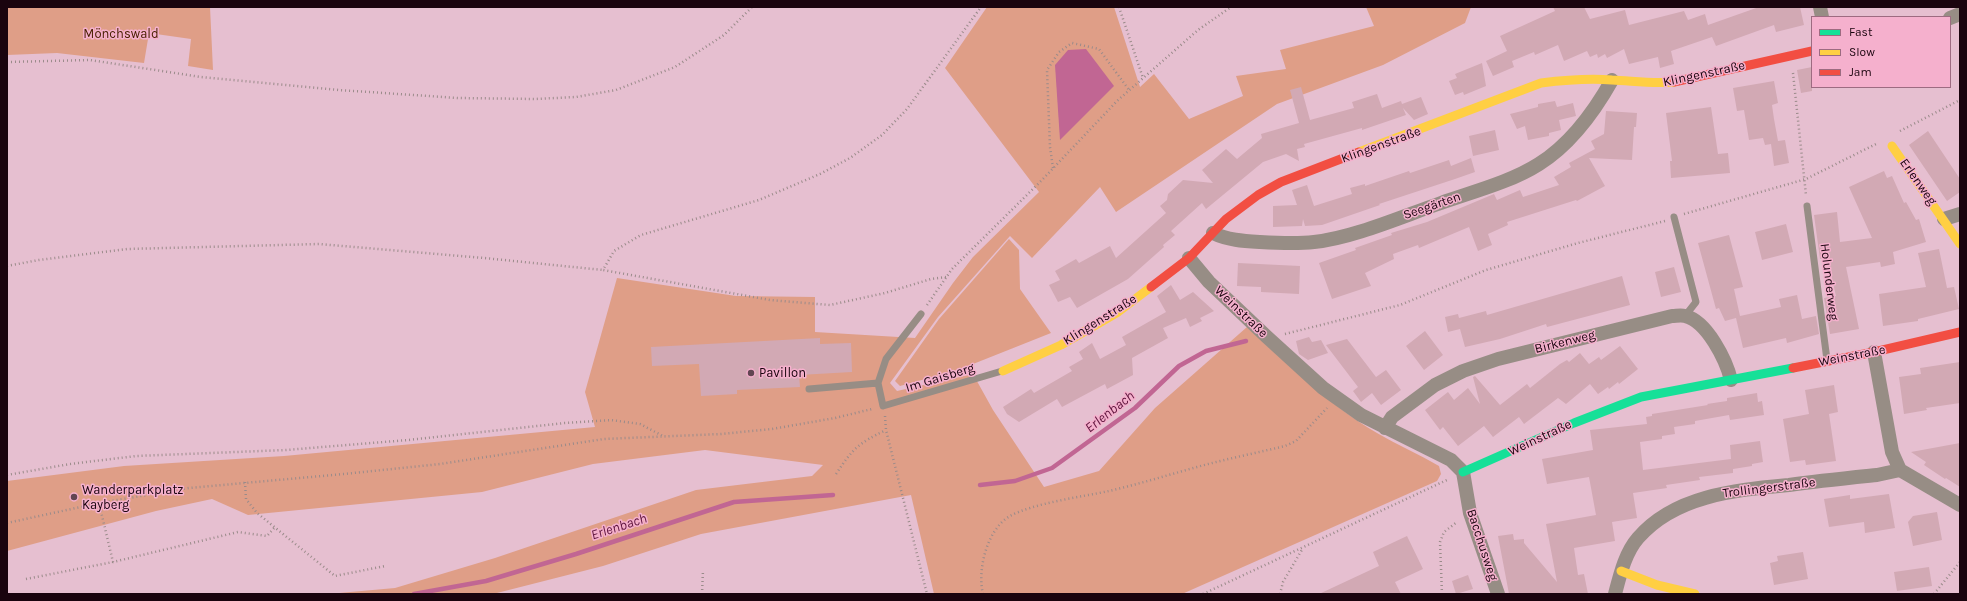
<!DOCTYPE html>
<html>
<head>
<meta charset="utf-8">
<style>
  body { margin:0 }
  #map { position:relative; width:1967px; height:601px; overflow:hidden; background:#e6bfd0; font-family:Karla,sans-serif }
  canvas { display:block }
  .frame { position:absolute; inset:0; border:8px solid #1a040e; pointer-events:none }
  .legend { position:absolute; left:1811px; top:16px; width:140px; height:72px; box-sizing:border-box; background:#f5b0cd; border:1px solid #9d6b81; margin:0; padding:5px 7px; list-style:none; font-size:12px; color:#1a040e }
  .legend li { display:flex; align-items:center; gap:8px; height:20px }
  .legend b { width:20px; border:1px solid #9d6b81 }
</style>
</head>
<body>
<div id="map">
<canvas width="1967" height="601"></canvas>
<div class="frame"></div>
<ul class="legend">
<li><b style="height:5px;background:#16e098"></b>Fast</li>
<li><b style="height:5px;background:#ffcf43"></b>Slow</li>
<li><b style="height:5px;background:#f24e42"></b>Jam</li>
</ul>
</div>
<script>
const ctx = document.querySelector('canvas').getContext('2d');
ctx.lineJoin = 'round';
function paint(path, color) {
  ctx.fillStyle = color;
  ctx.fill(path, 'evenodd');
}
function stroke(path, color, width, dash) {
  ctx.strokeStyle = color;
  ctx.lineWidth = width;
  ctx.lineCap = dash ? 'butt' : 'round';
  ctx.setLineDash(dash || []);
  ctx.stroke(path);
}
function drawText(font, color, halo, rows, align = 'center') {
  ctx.font = font + ' Karla,sans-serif';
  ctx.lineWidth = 3;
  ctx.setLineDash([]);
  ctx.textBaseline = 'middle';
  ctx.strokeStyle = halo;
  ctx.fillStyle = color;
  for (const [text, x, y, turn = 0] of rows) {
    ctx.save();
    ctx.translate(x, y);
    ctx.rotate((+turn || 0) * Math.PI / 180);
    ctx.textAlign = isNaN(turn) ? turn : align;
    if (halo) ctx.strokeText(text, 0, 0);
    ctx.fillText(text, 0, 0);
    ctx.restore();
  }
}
paint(new Path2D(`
  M7,7H210L213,70L188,66L191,39L149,33L144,63L57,53L7,55Z
  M987,7H1114L1140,87L1154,74L1189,119L1243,96L1236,76L1286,69L1280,50L1374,26L1366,7H1471L1465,23L1383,65L1277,104L1116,212L1100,187L1032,258L1010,236L938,317L890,383L897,391L973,374L993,410L1044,487L1099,471L1155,408L1247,327C1288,365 1328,404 1377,433C1397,445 1419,454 1439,466L1441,474L1437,481L1182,594H934L911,495L701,534L603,566L493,594H328L395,588L495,558L696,490L812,476L823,465L705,450L593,464L482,492L248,515L212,499L156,511L7,551V481L124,466L284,456L595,427L585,392L617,278L736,296L815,297V332L915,338L953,283L973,257L1039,192L945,68Z
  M1009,239L1019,250L1020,289L1051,333L958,370L900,386L895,381L939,319Z`), '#df9e87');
paint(new Path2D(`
  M1086,49L1114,86L1060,140L1055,65L1068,50Z`), '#c16693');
stroke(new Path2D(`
  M980,485L1015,481L1052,468L1135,408L1179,366L1206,351L1246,341
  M414,594L486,581L576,554L734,502L833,495`), '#c16693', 4.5);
paint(new Path2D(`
  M1553,7H1584L1590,19L1625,10L1629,25L1684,11L1688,20L1705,14L1708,25L1759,7H1800L1804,25L1776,32L1774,25L1716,46L1712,37L1671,51L1674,64L1660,68L1658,57L1629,64L1624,49L1607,58L1605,54L1598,58L1597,54L1590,57L1587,51L1564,61L1558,45L1535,55L1534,52L1512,61L1514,67L1493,76L1486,61L1507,51L1500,36L1555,11Z
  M1482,63L1486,86L1464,95L1463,92L1455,95L1449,81L1457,78L1455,74Z
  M1812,67V91L1801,93L1797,70Z
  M1774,81L1778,103L1772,105L1774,119L1778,141L1785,140L1789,163L1774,166L1771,144L1765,145L1763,138L1749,140L1744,110L1737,111L1733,88Z
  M1301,87L1310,120L1354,108L1352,102L1377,94L1382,108L1401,101L1402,104L1421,97L1428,114L1414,120L1403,108L1406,115L1362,130V128L1304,144L1305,147L1297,149L1299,161L1286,154L1263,162L1206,209L1202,203L1171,231L1175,235L1163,245L1164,247L1128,279L1077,308L1070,297L1058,302L1049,285L1060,280L1055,271L1076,259L1079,263L1110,246L1116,258L1166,213L1160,206L1167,200L1168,194L1183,180L1213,183L1202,170L1226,149L1237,159L1262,138L1261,134L1299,123L1290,90Z
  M1555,101L1557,107L1573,103L1576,116L1559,120L1561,130L1549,133V136L1528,140L1525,126L1517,129L1510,114L1538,107V104Z
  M1711,107L1718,154L1728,153L1730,173L1671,178L1670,161H1672L1666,113Z
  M1606,111L1637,113L1636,127H1634L1632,160L1589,158L1605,186L1577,201L1576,200L1507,222L1508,225L1488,234L1492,245L1478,251L1469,227L1419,248L1418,245L1393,254L1394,259L1365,273L1371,286L1332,299L1319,263L1356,250L1355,248L1392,235L1391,233L1427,222L1494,194L1497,200L1520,190L1523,197L1559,185L1554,177L1571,167L1569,163L1595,149L1591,141L1604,134Z
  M1495,130L1499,150L1473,156L1469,136Z
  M1928,131L1960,179V192L1947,201L1909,145Z
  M1471,158L1475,172L1455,179L1379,204L1380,205L1322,225L1305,226L1303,219L1302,226L1273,227V206L1297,205L1292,190L1307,185L1314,206L1352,194L1350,188L1365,184V186L1409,171L1410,173L1449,160L1451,166Z
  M1884,171L1887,178L1892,176L1904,203L1906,202L1916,220L1919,219L1926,242L1893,252L1895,264L1881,267L1880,262L1846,267L1859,329L1830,334L1824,298L1836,296L1827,258L1820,259L1814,215L1837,212L1840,242L1872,238L1849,187Z
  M1786,224L1793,252L1762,260L1755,232Z
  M1729,235L1743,287L1734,289L1740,316L1781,307L1779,299L1797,295L1802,319L1816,316L1819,334L1787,343L1786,338L1743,348L1736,318L1725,321L1719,308L1716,309L1698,243Z
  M1939,249L1947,288L1954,287L1959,309L1918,319V321L1883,326L1879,294L1926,287L1918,253Z
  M1238,263L1300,266L1299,294L1261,292V287L1237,286Z
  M1674,267L1681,292L1661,297L1655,272Z
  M1622,276L1630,305L1547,327L1546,324L1500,339L1465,347L1460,329L1448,332L1445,317L1458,314L1459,318L1486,311L1487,315Z
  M1171,285L1180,300L1193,292L1214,311L1200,318L1202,321L1190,327L1186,318L1163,328L1168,338L1132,358L1133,375L1107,389L1105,384L1062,407L1057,399L1019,422L1007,414L1003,407L1031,389L1034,393L1072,371L1069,367L1083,359L1079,352L1092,343L1100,359L1126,345L1122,337L1166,312L1157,296Z
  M1425,331L1443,355L1424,370L1406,346Z
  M1309,337L1312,342L1321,340L1328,353L1308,360L1299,354L1296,341Z
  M820,338V344L851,343L852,372L799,375L800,387L737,390V394L701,396L699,364L652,366L651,347Z
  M1347,339L1376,377L1386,370L1401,390L1381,405L1372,393L1361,402L1353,391L1358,387L1326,345Z
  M1620,346L1638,369L1619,384L1618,382L1609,389L1608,387L1598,394L1590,384L1566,404L1558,398L1524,424L1519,417L1493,437L1484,426L1458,446L1443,427L1440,430L1425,410L1448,392L1454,400L1468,388L1480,404L1473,377L1475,376L1500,405L1527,384L1530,388L1560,364L1567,360L1569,362L1580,353L1589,364L1599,357L1601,360Z
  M1960,362V403L1926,408L1927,410L1904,414L1899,377L1921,374L1920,368Z
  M1834,385L1838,412L1829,414L1836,461L1806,465L1805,460L1790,462L1783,419L1809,414L1805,390Z
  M1757,393L1758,402L1762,401L1764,415L1730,420L1729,415L1695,421V424L1674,427L1675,434L1662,436V439L1640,442L1643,470L1731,459L1730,445L1760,441L1763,462L1752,464V466L1733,469V473L1699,477L1700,480L1666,485L1667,488L1633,493L1637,518L1612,522L1615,541L1574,548L1578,575L1584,574L1588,594H1509L1498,536L1513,534L1514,540L1524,539V543L1557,582L1546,524L1596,515L1589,477L1547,484L1542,459L1593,450L1590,430L1647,424L1646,417L1652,416V414L1708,405L1707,404L1727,401V398Z
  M1960,443V487L1946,478L1945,479L1924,465L1926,462L1911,452Z
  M1889,494L1895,528L1865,533L1864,522L1829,527L1824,499L1850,495V499Z
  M1937,512L1942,540L1913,546L1908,522L1913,516Z
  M1407,536L1423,569L1395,582L1401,594H1319L1379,566L1373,552Z
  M1803,552L1808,579L1774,585L1770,563L1778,561L1777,556Z
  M1929,567L1932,586L1897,591L1894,572Z
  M1468,575L1473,589L1456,594L1452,581Z`), '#d2a9b4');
stroke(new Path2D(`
  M1119,7L1143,78
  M7,62L90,60L201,77L339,90L458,98L535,99L576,97L616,90L675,67L724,35L752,7
  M1793,73L1806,195
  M1900,131L1960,100
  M1053,168L1050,147L1047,70L1059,52L1072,43L1099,49L1129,90
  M1684,214L1806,179L1876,144
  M7,266L39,260L127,249L319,244L484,258L603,270
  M946,277L931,279L885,293L830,305L770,300L603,270L614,251L641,235L759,200L820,174L850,158L882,135L907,109L981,7
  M927,305L952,269L1042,180L1117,101L1198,30L1231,7
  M1285,334L1400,305L1486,270L1578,243L1665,221
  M885,416L886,430L927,594
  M836,474C853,448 859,443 886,430
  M7,475L70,464L136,456L286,450L408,440L565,423L611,420L640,424L663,436
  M245,482L246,499L257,513L335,576L385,566
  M99,503L113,562L238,532L267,536L275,527
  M7,523L99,503L189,488L344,474L440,464L604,439L721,434L772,429L835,418L872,409
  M26,579L113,562
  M702,594L703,570
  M983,594C977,570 987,529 1010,516C1034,503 1081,497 1109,491C1139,484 1168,475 1197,467C1226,459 1256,453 1285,446L1296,441L1327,408
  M1203,594L1449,479
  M1280,594L1283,582L1303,548
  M1442,594L1440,542L1444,532L1457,522
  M1934,594L1960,562`), '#9a8b8a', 2.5, [1, 3]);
stroke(new Path2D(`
  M1807,206L1827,360
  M1674,217L1696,302L1685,316
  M921,314L886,359L878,383L883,406L1002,371
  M809,389L878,383`), '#978d85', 7);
stroke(new Path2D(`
  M1820,7L1822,17
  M1950,18L1960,14
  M1944,219L1960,214
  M1213,233C1227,240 1244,241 1260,242C1278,243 1296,244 1314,242C1353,238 1403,216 1441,203C1472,192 1511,182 1539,164C1571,144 1594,112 1612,80
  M1189,258L1209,282L1267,337L1323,388L1361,415L1451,460L1463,472L1470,513L1498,594
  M1874,352L1892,452L1900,470L1960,505
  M1385,428L1392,417L1435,385L1463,371L1498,359L1672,316C1676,316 1681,315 1685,316C1707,321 1726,360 1731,380
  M1615,594C1620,575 1625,553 1638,538C1675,495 1736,490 1789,485C1818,481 1848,478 1877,475L1900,470`), '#978d85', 14);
stroke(new Path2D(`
  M1463,472L1574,423L1641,397L1793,368`), '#16e098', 9);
stroke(new Path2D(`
  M1892,146L1960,244
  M1359,152L1541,83C1565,80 1588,78 1612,80C1634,81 1652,84 1674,82
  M1003,371L1061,345L1118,312L1151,287
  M1621,571L1657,585L1695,594`), '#ffcf43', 9);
stroke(new Path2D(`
  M1674,82L1812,51
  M1151,287L1189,258L1226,219L1258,195L1281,182L1359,152
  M1793,368L1874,352L1960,332`), '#f24e42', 9);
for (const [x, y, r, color] of [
  [751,373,4,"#614552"],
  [74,497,4,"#614552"]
]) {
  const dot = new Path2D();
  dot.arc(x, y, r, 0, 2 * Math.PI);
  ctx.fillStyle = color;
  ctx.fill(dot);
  stroke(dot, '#f5b0cd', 1.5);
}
drawText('13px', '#492001', '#f5b0cd', [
  ["Mönchswald",121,34]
]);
drawText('13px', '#1a040e', '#f5b0cd', [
  ["Klingenstraße",1704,74,-12],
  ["Klingenstraße",1381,145,-20],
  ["Erlenweg",1918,182,55],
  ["Seegärten",1432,206,-19],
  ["Holunderweg",1829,282,83],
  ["Weinstraße",1241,312,44],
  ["Klingenstraße",1100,320,-32],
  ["Birkenweg",1565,342,-14],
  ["Weinstraße",1852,356,-11],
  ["Im Gaisberg",940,378,-17],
  ["Weinstraße",1540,438,-25],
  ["Trollingerstraße",1769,488,-7],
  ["Bacchusweg",1482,545,72]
]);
drawText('13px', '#1a040e', '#f5b0cd', [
  ["Pavillon",759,373],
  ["Wanderparkplatz",82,490],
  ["Kayberg",82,505]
], 'left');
drawText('italic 14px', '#5e143c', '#f5b0cd', [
  ["Erlenbach",1110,412,-38],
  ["Erlenbach",619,527,-18]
]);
</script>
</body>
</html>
